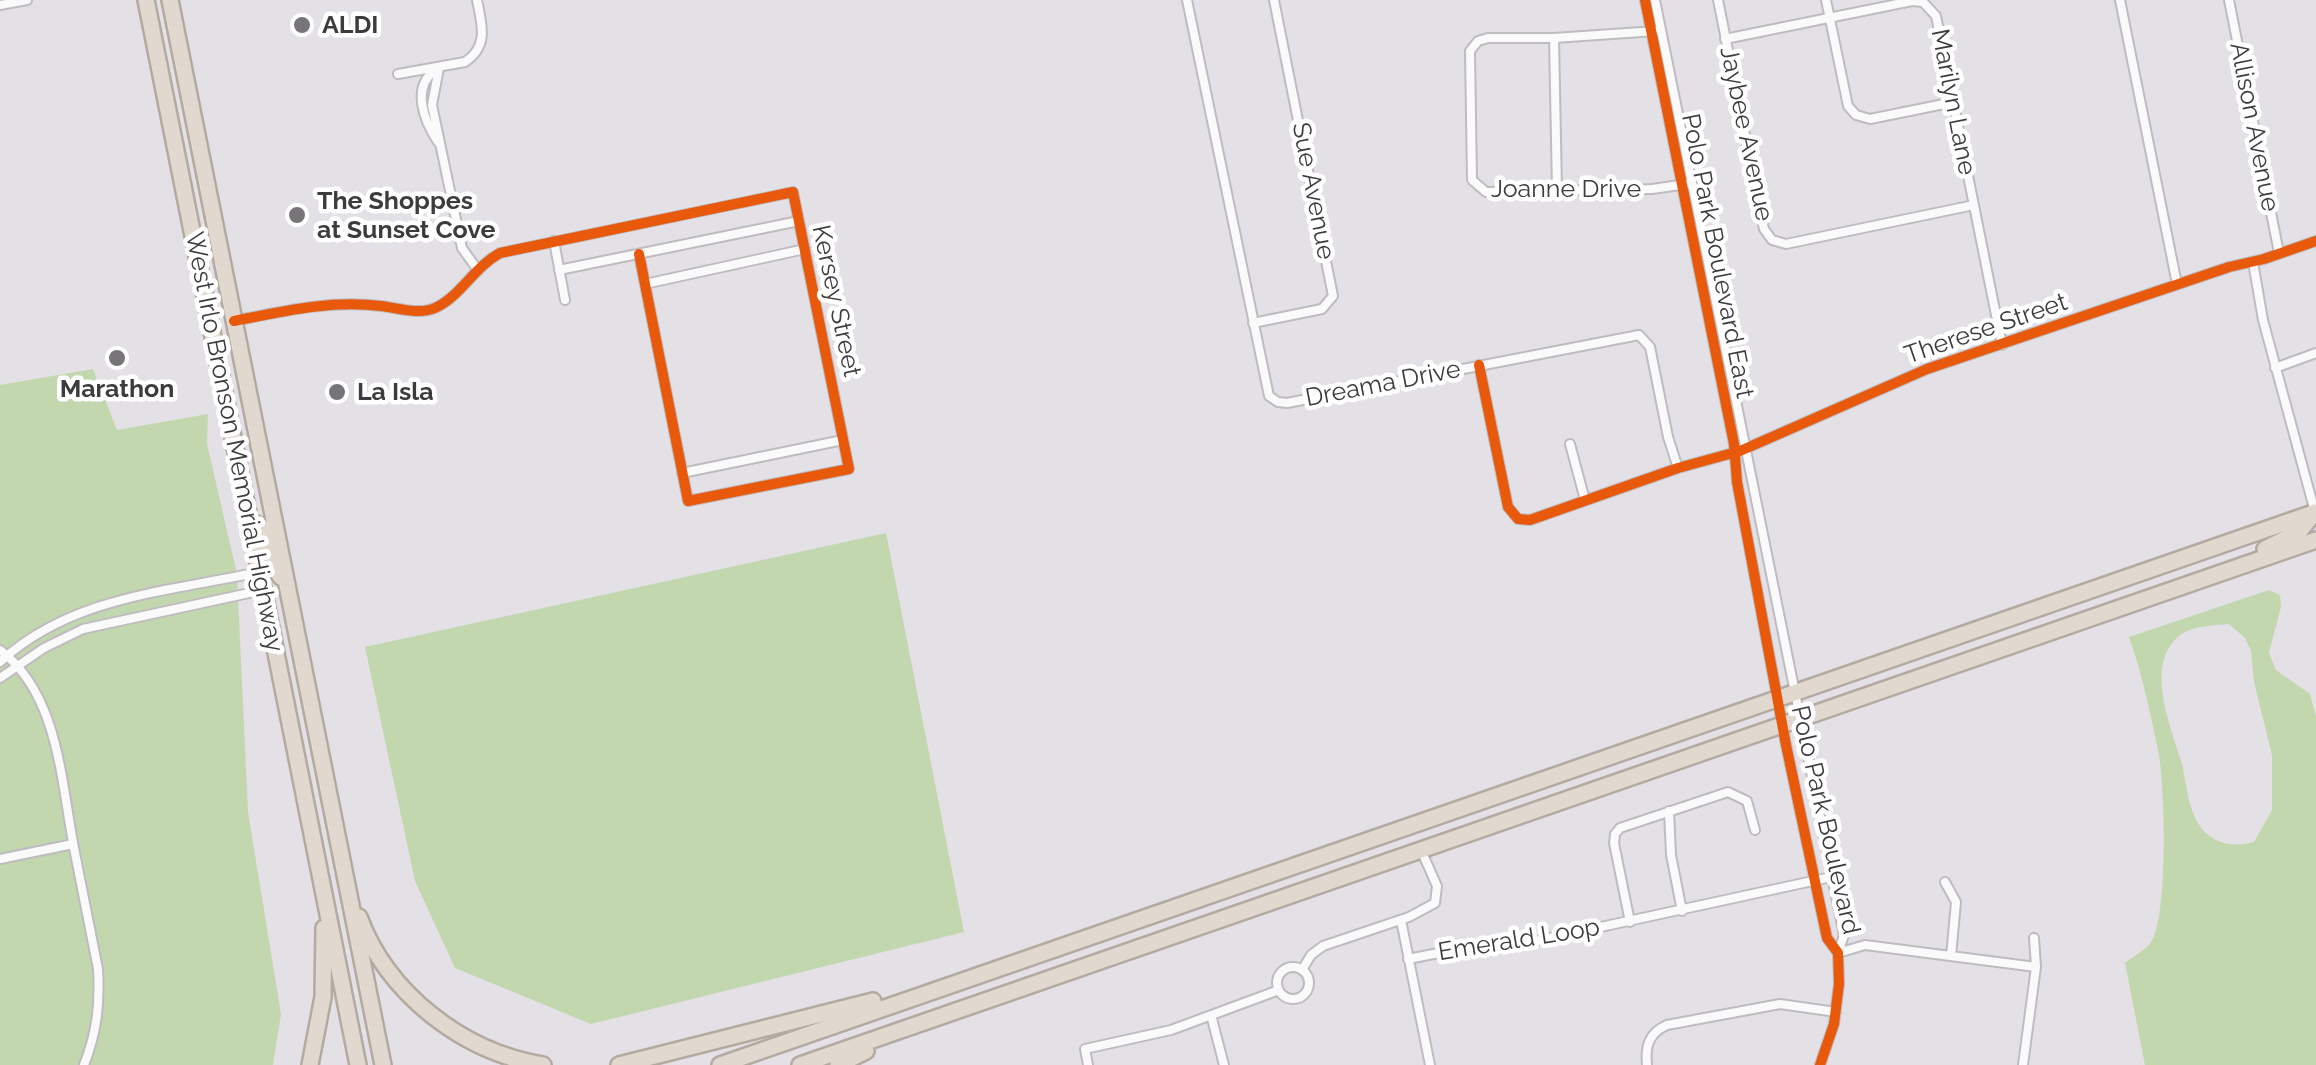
<!DOCTYPE html>
<html>
<head>
<meta charset="utf-8">
<style>
  body { margin:0 }
  canvas { display:block; background:#e3e0e6 }
</style>
</head>
<body>
<canvas width="2316" height="1065"></canvas>
<script>
const ctx = document.querySelector('canvas').getContext('2d');
ctx.lineJoin = 'round';
function paint(path, color) {
  ctx.fillStyle = color;
  ctx.fill(path, 'evenodd');
}
function stroke(path, color, width, dash) {
  ctx.strokeStyle = color;
  ctx.lineWidth = width;
  ctx.lineCap = dash ? 'butt' : 'round';
  ctx.setLineDash(dash || []);
  ctx.stroke(path);
}
function drawText(font, color, halo, rows, align = 'center') {
  ctx.font = font + ' Raleway,sans-serif';
  ctx.lineWidth = 9;
  ctx.setLineDash([]);
  ctx.textBaseline = 'middle';
  ctx.strokeStyle = halo;
  ctx.fillStyle = color;
  for (const [text, x, y, turn = 0] of rows) {
    ctx.save();
    ctx.translate(x, y);
    ctx.rotate((+turn || 0) * Math.PI / 180);
    ctx.textAlign = isNaN(turn) ? turn : align;
    if (halo) ctx.strokeText(text, 0, 0);
    ctx.fillText(text, 0, 0);
    ctx.restore();
  }
}
paint(new Path2D(`
  M93,369L117,430L208,414L207,444L237,574L248,812L281,1014L273,1065H0V385Z
  M886,533L964,932L591,1024L455,968L415,881L365,647Z
  M2269,590L2280,595L2281,607L2269,653L2276,670L2310,694L2316,716V1065H2145L2125,963C2132,957 2144,951 2150,944C2169,919 2165,783 2158,750C2150,712 2142,673 2129,637ZM2229,624L2245,638L2251,651L2254,682L2272,755V810L2254,842C2236,847 2217,845 2204,831C2188,814 2187,785 2182,764C2172,728 2141,661 2183,633C2195,626 2216,625 2229,624Z`), '#c3d7ae');
const street = new Path2D(`
  M1187,0L1269,396L1278,402L1287,403L1639,335L1650,347L1668,437L1678,468
  M1645,0L1734,444L1737,482L1786,745L1827,938L1838,953L1839,984L1834,1024L1820,1065
  M1655,0L1844,935L1838,953
  M1718,0L1764,229L1772,240L1786,244L1974,205
  M1826,0L1848,106L1856,115L1870,119L1954,102
  M2120,0L2177,284
  M2229,0L2279,253
  M0,5L27,0
  M1656,31L1554,38H1488L1478,41L1470,51L1472,180L1486,192L1652,189L1687,184
  M1554,38L1557,190
  M1725,39L1912,1L1923,2L1936,16L2002,345
  M439,68L432,105L462,248L477,269
  M435,70C411,88 424,121 438,142
  M398,74L465,62C489,46 482,25 477,0
  M554,241L565,300
  M2253,262L2263,320L2315,512
  M559,270L799,221
  M645,284L805,249
  M234,321C284,311 330,300 381,306C398,308 419,315 435,308C460,297 474,267 500,253L793,192L849,469L688,501L639,254
  M1253,323L1322,309L1333,296L1274,0
  M1479,365L1508,507L1518,519L1530,520L1678,468L1740,451L1927,369L2229,267L2264,259L2316,241
  M2275,368L2316,353
  M1570,444L1585,500
  M682,473L843,440
  M0,650C59,695 61,782 74,848C82,888 90,928 98,969C100,1004 97,1032 84,1065
  M0,662C72,596 167,592 259,572
  M0,678L44,648L83,629L263,590
  M1669,811L1671,855L1682,911
  M0,859L73,844
  M1945,882L1956,902L1951,956
  M1401,920L1430,1065
  M1630,922L1614,843L1615,834L1620,828L1728,792L1747,801L1755,830
  M1838,953L1865,945L2036,967
  M1408,959L1459,949L1536,941L1831,877
  M1277 983a16 16 0 1 1 32 0a16 16 0 1 1-32 0Z
  M1302,970L1311,955L1323,946L1409,917L1435,903L1437,886L1421,850
  M1211,1015L1224,1065
  M1088,1065L1085,1049L1171,1030L1279,990
  M1647,1065C1645,1046 1649,1033 1667,1025L1780,1004L1836,1012
  M2023,1065L2036,967L2034,938`);
const highway = new Path2D(`
  M146,0L358,1065
  M170,0L383,1065
  M248,519L263,528L273,566L281,577
  M2265,549L2299,532L2315,512
  M359,917C387,993 462,1052 543,1065
  M310,1065L323,997L324,928
  M619,1065L873,1001
  M720,1065L2316,512
  M800,1065L2316,540
  M838,1065L866,1051`);
stroke(street, '#bfbcc1', 12);
stroke(highway, '#b3aaa1', 20);
stroke(street, '#fbfafb', 8);
stroke(highway, '#e1d9cf', 15);
stroke(new Path2D(`
  M1645,0L1734,444L1737,482L1786,745L1827,938L1838,953L1839,984L1834,1024L1820,1065
  M234,321C284,311 330,300 381,306C398,308 419,315 435,308C460,297 474,267 500,253L793,192L849,469L688,501L639,254
  M1479,365L1508,507L1518,519L1530,520L1678,468L1740,451L1927,369L2229,267L2264,259L2316,241`), '#e8590c', 10);
for (const [x, y, r, color] of [
  [302,25,10,"#787579"],
  [297,215,10,"#787579"],
  [117,358,10,"#787579"],
  [337,392,10,"#787579"]
]) {
  const dot = new Path2D();
  dot.arc(x, y, r, 0, 2 * Math.PI);
  ctx.fillStyle = color;
  ctx.fill(dot);
  stroke(dot, '#fff', 4);
}
drawText('bold 25px', '#3e3b3f', '#fff', [
  ["ALDI",322,25],
  ["The Shoppes",317,201],
  ["at Sunset Cove",317,230],
  ["Marathon",117,389,"center"],
  ["La Isla",357,392]
], 'left');
drawText('25px', '#3e3b3f', '#fff', [
  ["Marilyn Lane",1953,102,79],
  ["Allison Avenue",2254,127,79],
  ["Jaybee Avenue",1746,134,78],
  ["Joanne Drive",1566,189],
  ["Sue Avenue",1313,191,79],
  ["Polo Park Boulevard East",1717,256,79],
  ["Kersey Street",836,301,78],
  ["Therese Street",1986,329,-19],
  ["Dreama Drive",1383,384,-11],
  ["West Irlo Bronson Memorial Highway",234,442,79],
  ["Polo Park Boulevard",1825,820,77],
  ["Emerald Loop",1519,940,-9]
]);
</script>
</body>
</html>
